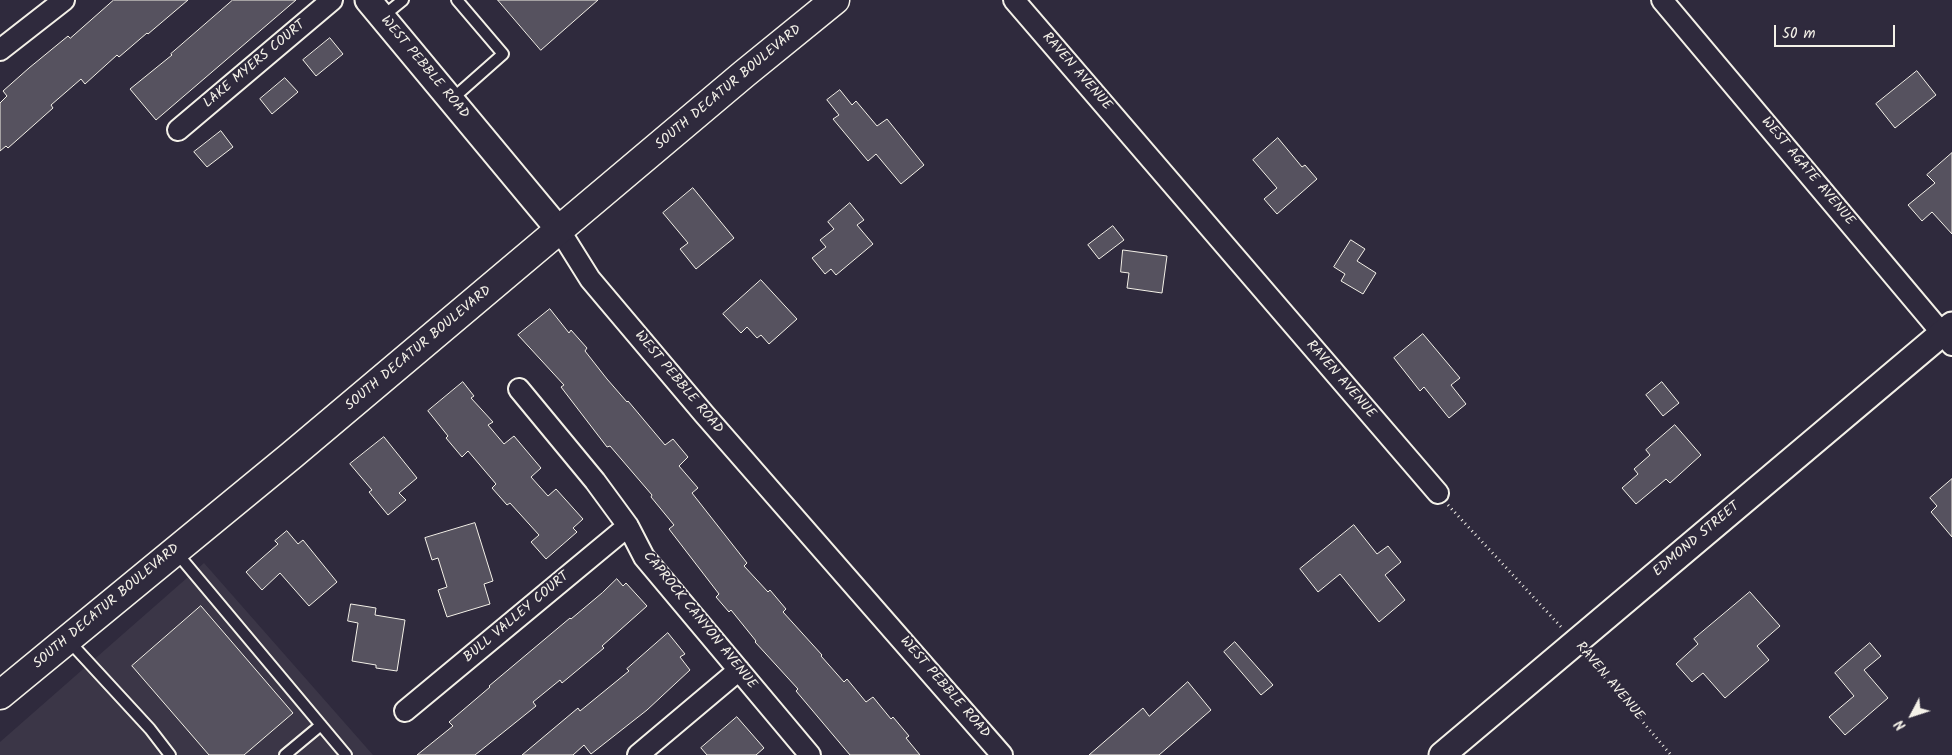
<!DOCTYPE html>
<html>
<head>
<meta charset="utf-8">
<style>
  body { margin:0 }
  #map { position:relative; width:1952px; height:755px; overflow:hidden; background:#2f2a3d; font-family:Kalam,sans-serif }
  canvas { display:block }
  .north { position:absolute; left:1887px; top:690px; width:50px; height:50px; -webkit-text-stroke:4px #2f2a3d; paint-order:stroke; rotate:230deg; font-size:14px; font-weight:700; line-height:20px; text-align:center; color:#f4f1e8 }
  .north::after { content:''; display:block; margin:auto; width:18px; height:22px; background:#f4f1e8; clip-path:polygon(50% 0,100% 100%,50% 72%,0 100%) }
  .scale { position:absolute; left:1774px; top:25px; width:121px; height:22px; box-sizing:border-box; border:2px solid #f4f1e8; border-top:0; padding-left:6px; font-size:15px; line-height:18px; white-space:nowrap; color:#f4f1e8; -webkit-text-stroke:4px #2f2a3d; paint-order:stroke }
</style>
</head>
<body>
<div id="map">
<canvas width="1952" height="755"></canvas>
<div class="north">N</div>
<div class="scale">50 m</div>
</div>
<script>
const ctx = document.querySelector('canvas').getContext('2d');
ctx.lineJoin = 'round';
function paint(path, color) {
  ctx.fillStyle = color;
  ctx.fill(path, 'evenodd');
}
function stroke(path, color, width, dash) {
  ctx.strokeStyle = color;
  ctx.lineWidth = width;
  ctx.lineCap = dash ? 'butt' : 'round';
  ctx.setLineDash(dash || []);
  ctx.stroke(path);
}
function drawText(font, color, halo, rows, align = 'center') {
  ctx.font = font + ' Kalam,sans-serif';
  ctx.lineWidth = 4;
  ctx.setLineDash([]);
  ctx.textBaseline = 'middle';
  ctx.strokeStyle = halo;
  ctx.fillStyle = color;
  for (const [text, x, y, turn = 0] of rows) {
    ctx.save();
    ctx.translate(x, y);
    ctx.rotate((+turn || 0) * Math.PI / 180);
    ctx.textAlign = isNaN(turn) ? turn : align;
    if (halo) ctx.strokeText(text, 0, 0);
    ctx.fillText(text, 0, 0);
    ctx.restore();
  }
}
paint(new Path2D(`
  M204,563L373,755H0V742Z`), '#3b3647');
const building = new Path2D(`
  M114,0H188L148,34L147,33L119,57L117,55L85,84L81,79L51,105L53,108L8,148L6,146L0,151V103L7,96L3,91L29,68L68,36L70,38Z
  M233,0H296L156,120L130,89L172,55L171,54Z
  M498,0H598L541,50Z
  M330,38L343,54L316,76L303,60Z
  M1917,71L1936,95L1895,128L1876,104Z
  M285,78L298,92L272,114L260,99Z
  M840,90L852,105L856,101L877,126L887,119L924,165L901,184L876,154L868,161L833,119L839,115L827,100Z
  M221,131L233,147L207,167L194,152Z
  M1278,138L1302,167L1305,165L1317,179L1277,214L1264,199L1277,188L1253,160Z
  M1952,153V234L1932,212L1922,221L1908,205L1935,183L1927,175Z
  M693,188L734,238L696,269L680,249L688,243L663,213Z
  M850,203L864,220L857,225L873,244L836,275L831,269L825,274L812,258L826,247L820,240L834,229L828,222Z
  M1113,226L1124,240L1099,259L1088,245Z
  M1351,240L1365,249L1357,261L1376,273L1363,294L1341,281L1345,274L1334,267Z
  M1123,250L1167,256L1162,293L1127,288L1129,273L1121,272Z
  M761,280L797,319L769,344L761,335L757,338L747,327L741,333L723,314Z
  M550,309L569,333L571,330L587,348L585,351L607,379L627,402L628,401L665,445L673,439L688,457L679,466L698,488L692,493L747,563L744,566L768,592L770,590L786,609L783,612L822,655L821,656L844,682L847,679L866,702L873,697L891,719L893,717L909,736L906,738L920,755H850L796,691L798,689L755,642L756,641L731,610L729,612L716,597L719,594L669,529L674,525L651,497L652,495L610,446L607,447L561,387L564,385L518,335Z
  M1423,334L1460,378L1451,385L1466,404L1449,418L1424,387L1420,391L1394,358Z
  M463,382L474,396L471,398L493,422L488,425L504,444L514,436L541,468L531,477L548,496L556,489L583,519L573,528L577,532L546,559L531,542L539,535L510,503L507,505L492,488L496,484L468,451L462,457L446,438L448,436L428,411Z
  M1662,382L1679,403L1663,416L1646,395Z
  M1675,425L1701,455L1670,483L1666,479L1636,504L1622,488L1638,474L1634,469L1650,455L1646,450Z
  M384,437L417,478L399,493L406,500L388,515L369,492L372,490L350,464Z
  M1952,479V537L1931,512L1937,506L1930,498Z
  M475,523L493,581L484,584L490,604L447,617L438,590L447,587L438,558L432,560L425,538Z
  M1354,525L1377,554L1388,546L1401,562L1385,575L1405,600L1379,622L1340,574L1318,592L1300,569Z
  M287,531L298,544L303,540L337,582L309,606L280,573L262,590L246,572L278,544L275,541Z
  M617,579L623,586L626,583L647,606L602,646L604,648L562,683L560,680L533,702L536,706L475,755H417L453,726L449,722L490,687L489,686L570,618L571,619L602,593Z
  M1750,592L1780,626L1757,646L1769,660L1725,698L1703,673L1692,682L1676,664L1698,644L1694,639Z
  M351,604L376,608L375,615L405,620L397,671L376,668V665L352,661L358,623L348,621Z
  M201,606L293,713L244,755H209L132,666Z
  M668,633L685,654L680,657L690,670L647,710L591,754L584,745L573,755H522L578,708L580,711L629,671L627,669Z
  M1235,642L1273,685L1261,695L1224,652Z
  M1870,643L1881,656L1864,670L1888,698L1845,735L1829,717L1854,696L1835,673Z
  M1188,682L1211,710L1159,755H1089L1143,708L1149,716Z
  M737,717L764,748L756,755H707L701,748Z`);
paint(building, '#56525f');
stroke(building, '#f4f1e8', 1);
const service = new Path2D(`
  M382,17L403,0
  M451,100L503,54L457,0
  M176,552L346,755
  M68,640L150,729L170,755
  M285,755L321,725`);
const minor = new Path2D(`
  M1014,0L1438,493
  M1662,0L1952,345
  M0,50L64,0
  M178,130L332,0
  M560,231L590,279L704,414L1002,755
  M519,389L595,481L628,526L644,557L810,755
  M405,711L628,526
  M638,755L739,670`);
const tertiary = new Path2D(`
  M368,0L560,231
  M1442,755L1952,325`);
const primary = new Path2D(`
  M0,695L292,455L744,74L835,0`);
stroke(service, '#f4f1e8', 14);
stroke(minor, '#f4f1e8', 24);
stroke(tertiary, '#f4f1e8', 29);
stroke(primary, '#f4f1e8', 31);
stroke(new Path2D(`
  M1448,505L1563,629
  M1588,658L1671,755`), '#f4f1e8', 3, [1, 4]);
stroke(service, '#2f2a3d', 10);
stroke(minor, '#2f2a3d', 20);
stroke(tertiary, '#2f2a3d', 25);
stroke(primary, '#2f2a3d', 28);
drawText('14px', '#f4f1e8', '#2f2a3d', [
  ["LAKE MYERS COURT",255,65,-40],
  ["WEST PEBBLE ROAD",424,68,50],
  ["RAVEN AVENUE",1076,72,49],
  ["SOUTH DECATUR BOULEVARD",729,88,-40],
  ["WEST AGATE AVENUE",1807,172,50],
  ["SOUTH DECATUR BOULEVARD",419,349,-40],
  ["RAVEN AVENUE",1340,380,49],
  ["WEST PEBBLE ROAD",678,383,50],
  ["EDMOND STREET",1697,540,-40],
  ["SOUTH DECATUR BOULEVARD",107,607,-40],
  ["BULL VALLEY COURT",517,618,-40],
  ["CAPROCK CANYON AVENUE",699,621,51],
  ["RAVEN AVENUE",1609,682,50],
  ["WEST PEBBLE ROAD",944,688,49]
]);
</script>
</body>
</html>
